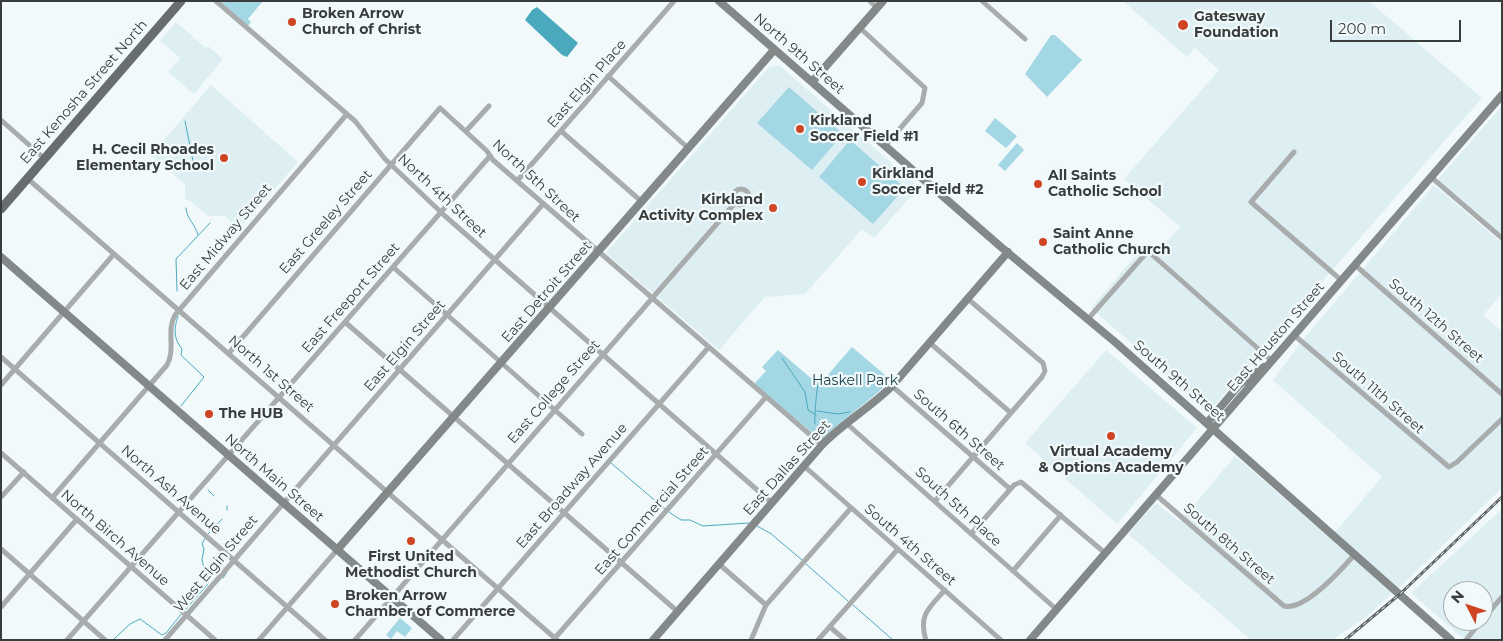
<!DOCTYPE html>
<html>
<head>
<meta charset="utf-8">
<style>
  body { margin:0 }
  #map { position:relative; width:1503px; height:641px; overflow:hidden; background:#f1f9fb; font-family:Montserrat,sans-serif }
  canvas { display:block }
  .frame { position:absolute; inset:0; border:2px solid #393d3d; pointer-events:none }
  .north { position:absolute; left:1443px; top:581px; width:50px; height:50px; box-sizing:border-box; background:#f1f9fb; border:1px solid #a7aeaf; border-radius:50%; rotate:311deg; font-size:14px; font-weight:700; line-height:20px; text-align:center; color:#393d3d }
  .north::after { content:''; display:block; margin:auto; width:18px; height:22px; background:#cf4524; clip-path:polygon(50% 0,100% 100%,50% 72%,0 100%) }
  .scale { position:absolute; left:1330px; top:20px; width:131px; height:22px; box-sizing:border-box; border:2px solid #393d3d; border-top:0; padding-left:6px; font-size:15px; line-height:18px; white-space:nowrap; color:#393d3d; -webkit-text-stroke:4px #f1f9fb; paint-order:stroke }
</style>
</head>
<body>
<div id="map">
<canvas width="1503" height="641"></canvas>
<div class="frame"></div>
<div class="north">N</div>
<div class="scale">200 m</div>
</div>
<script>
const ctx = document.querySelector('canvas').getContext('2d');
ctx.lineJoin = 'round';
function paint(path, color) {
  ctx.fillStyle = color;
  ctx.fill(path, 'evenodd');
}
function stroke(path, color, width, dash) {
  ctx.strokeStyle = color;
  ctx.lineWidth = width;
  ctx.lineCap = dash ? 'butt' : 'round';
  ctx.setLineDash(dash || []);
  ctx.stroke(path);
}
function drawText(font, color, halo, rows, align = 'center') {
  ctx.font = font + ' Montserrat,sans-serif';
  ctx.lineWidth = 4.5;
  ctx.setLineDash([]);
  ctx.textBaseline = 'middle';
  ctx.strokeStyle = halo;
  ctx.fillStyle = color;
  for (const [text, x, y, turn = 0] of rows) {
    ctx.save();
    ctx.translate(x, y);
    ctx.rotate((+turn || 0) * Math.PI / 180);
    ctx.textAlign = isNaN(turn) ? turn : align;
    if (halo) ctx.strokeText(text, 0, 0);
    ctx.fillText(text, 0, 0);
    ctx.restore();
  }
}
paint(new Path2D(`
  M1123,1H1369L1482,98L1213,407L1206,408L1091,308L1143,247L1152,243L1159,250L1180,227L1124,179L1219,70L1195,48L1187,57Z
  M176,22L206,48L208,46L223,59L194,94L168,72L180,58L160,41Z
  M779,65L919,187L874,238L862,229L805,294L765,297L719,350L606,253L769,67Z
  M211,85L298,162L240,229L225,216H208L190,201L185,199V184L151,155Z
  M1502,106V234L1438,179Z
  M1434,185L1502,243V294L1483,315L1502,331V488L1405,582L1366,617L1332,640H1251L1128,534L1156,503L1180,522L1235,456L1330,538L1382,477L1273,380L1305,337Z
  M1106,350L1197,428L1117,524L1025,443Z
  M1502,509V640H1465L1411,593ZM1453,591H1483V621H1453Z`), '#deeff3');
paint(new Path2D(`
  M220,1H263L248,19L251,22L248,26Z
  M1051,35H1055L1082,60L1047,97L1025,74Z
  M789,87L843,134L812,170L757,123Z
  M995,118L1017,136L1006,148L985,131Z
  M850,140L905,188L873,224L819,177Z
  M1017,143L1024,150L1005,171L998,165Z
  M852,347L891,380C870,402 843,418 821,440L754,384L766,371L762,367L778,350L819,385Z
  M400,618L412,628L405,637L397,631L391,639L386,635Z`), '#a3d7e4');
paint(new Path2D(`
  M537,7L578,43L567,57L562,55L525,20L532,10Z`), '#4ba9be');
stroke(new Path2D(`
  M185,121L193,161
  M186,208C186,218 196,225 198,235
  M177,291L176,259L210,223
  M178,316C174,328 173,338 182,349L181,355L204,377L181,406
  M782,358L805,392L808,410L816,415
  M817,411L838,414L850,412
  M815,424C814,419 817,382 819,380
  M611,463L665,509
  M208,490L214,496
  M227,510V506
  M669,512L681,520H690L703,526L749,523
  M757,526L770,533L802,560
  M208,534L222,519
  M806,564L848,601
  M223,578L227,572
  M213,587L219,581
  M853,605L893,640
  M185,610L208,584L202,560L204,549L202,544L205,538
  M113,640L130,624L140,619L162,635L166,633L182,613`), '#4ba9be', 1);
stroke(new Path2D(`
  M216,1L355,121L385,159L445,216L772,503
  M870,1L877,8
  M982,1L1025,39
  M860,28L925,88L922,103L885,146
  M608,76L688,148
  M1,120L45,159
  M466,131L489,106
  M561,131L642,202
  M1294,152L1251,202L1341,280
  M1431,177L1502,238
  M28,179L557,640
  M517,181L674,1
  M733 197a8 8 0 1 1 16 0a8 8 0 1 1-16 0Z
  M1355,265L1502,394
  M393,267L582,434
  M1088,319L1148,251L1272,361
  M345,322L677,611
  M1294,335L1449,467L1457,462L1502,419
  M930,343L1011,413
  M229,353L440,108L487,151L493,160L822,445
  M1,357L325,640
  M1,385L114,254
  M892,386L1010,489
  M846,423L1056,609
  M1,453L215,640
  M804,466L1001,640
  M1155,494L1284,606C1305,611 1342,569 1355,554
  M1,497L24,472
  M52,498L167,365C176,349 166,331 175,315L347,114
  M935,501L1042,377L1045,371L1043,363L968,299
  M971,534L1014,485L1021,482L1105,553
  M1,549L105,640
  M719,564L766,605
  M1013,571L1061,515
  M1,607L77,519
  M1483,619L1502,597
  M830,627L845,640
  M554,639L766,397
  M67,640L490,156
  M165,640L543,204
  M259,640L337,550
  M355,640L735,203
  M453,640L708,348
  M751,640L766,605L851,508
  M818,640L898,549
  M926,640C918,615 929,608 945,590
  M1466,640L1481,621`), '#a9acad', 5);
stroke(new Path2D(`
  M719,1L1001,247L1115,342L1451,640
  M812,82L883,1
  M1,257L441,640
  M1207,423L1240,384L1264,367
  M337,550L774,50
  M653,640L822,445C843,423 870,408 892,386L1008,252
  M1030,640L1502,95`), '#838889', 8);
stroke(new Path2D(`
  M1,209L181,1`), '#686e70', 9);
const rail = new Path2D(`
  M1345,640L1400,594L1502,497`);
stroke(rail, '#616667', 3);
stroke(rail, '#f1f9fb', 1, [4]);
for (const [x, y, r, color] of [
  [292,22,5,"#cf4524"],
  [1183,25,6,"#cf4524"],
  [800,129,5,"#cf4524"],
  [224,158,5,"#cf4524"],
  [862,182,5,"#cf4524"],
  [1038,184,5,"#cf4524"],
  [773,208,5,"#cf4524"],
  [1043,242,5,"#cf4524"],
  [209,414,5,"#cf4524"],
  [1111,436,5,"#cf4524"],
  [411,541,5,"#cf4524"],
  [335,604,5,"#cf4524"]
]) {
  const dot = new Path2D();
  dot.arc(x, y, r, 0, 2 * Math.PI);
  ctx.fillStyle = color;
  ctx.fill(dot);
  stroke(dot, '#f1f9fb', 2);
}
drawText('bold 14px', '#393d3d', '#f1f9fb', [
  ["Broken Arrow",302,14],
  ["Church of Christ",302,30],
  ["Gatesway",1194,17],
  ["Foundation",1194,33],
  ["Kirkland",810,121],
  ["Soccer Field #1",810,137],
  ["H. Cecil Rhoades",214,150,"right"],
  ["Elementary School",214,166,"right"],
  ["Kirkland",872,174],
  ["Soccer Field #2",872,190],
  ["All Saints",1048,176],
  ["Catholic School",1048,192],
  ["Kirkland",763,200,"right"],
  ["Activity Complex",763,216,"right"],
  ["Saint Anne",1053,234],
  ["Catholic Church",1053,250],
  ["The HUB",219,414],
  ["Virtual Academy",1111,452,"center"],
  ["& Options Academy",1111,468,"center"],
  ["First United",411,557,"center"],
  ["Methodist Church",411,573,"center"],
  ["Broken Arrow",345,596],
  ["Chamber of Commerce",345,612]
], 'left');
drawText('14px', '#393d3d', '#f1f9fb', [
  ["North 9th Street",799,54,41],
  ["East Elgin Place",587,84,-49],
  ["East Kenosha Street North",84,92,-49],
  ["North 5th Street",536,181,43],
  ["North 4th Street",442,196,43],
  ["East Greeley Street",326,222,-49],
  ["East Midway Street",226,237,-50],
  ["East Detroit Street",547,292,-49],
  ["East Freeport Street",351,298,-49],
  ["South 12th Street",1436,321,41],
  ["East Houston Street",1276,337,-49],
  ["East Elgin Street",405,346,-49],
  ["North 1st Street",271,374,41],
  ["South 9th Street",1179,381,41],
  ["East College Street",554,392,-49],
  ["South 11th Street",1378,393,41],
  ["South 6th Street",959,430,41],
  ["East Dallas Street",787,468,-48],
  ["North Main Street",274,478,41],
  ["East Broadway Avenue",572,486,-49],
  ["North Ash Avenue",171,490,41],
  ["South 5th Place",958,507,42],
  ["East Commercial Street",652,511,-49],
  ["North Birch Avenue",115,538,41],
  ["South 8th Street",1229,544,41],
  ["South 4th Street",910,545,41],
  ["West Elgin Street",216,564,-50]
]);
drawText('14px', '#19434d', '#f1f9fb', [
  ["Haskell Park",855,381]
]);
</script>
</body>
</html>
